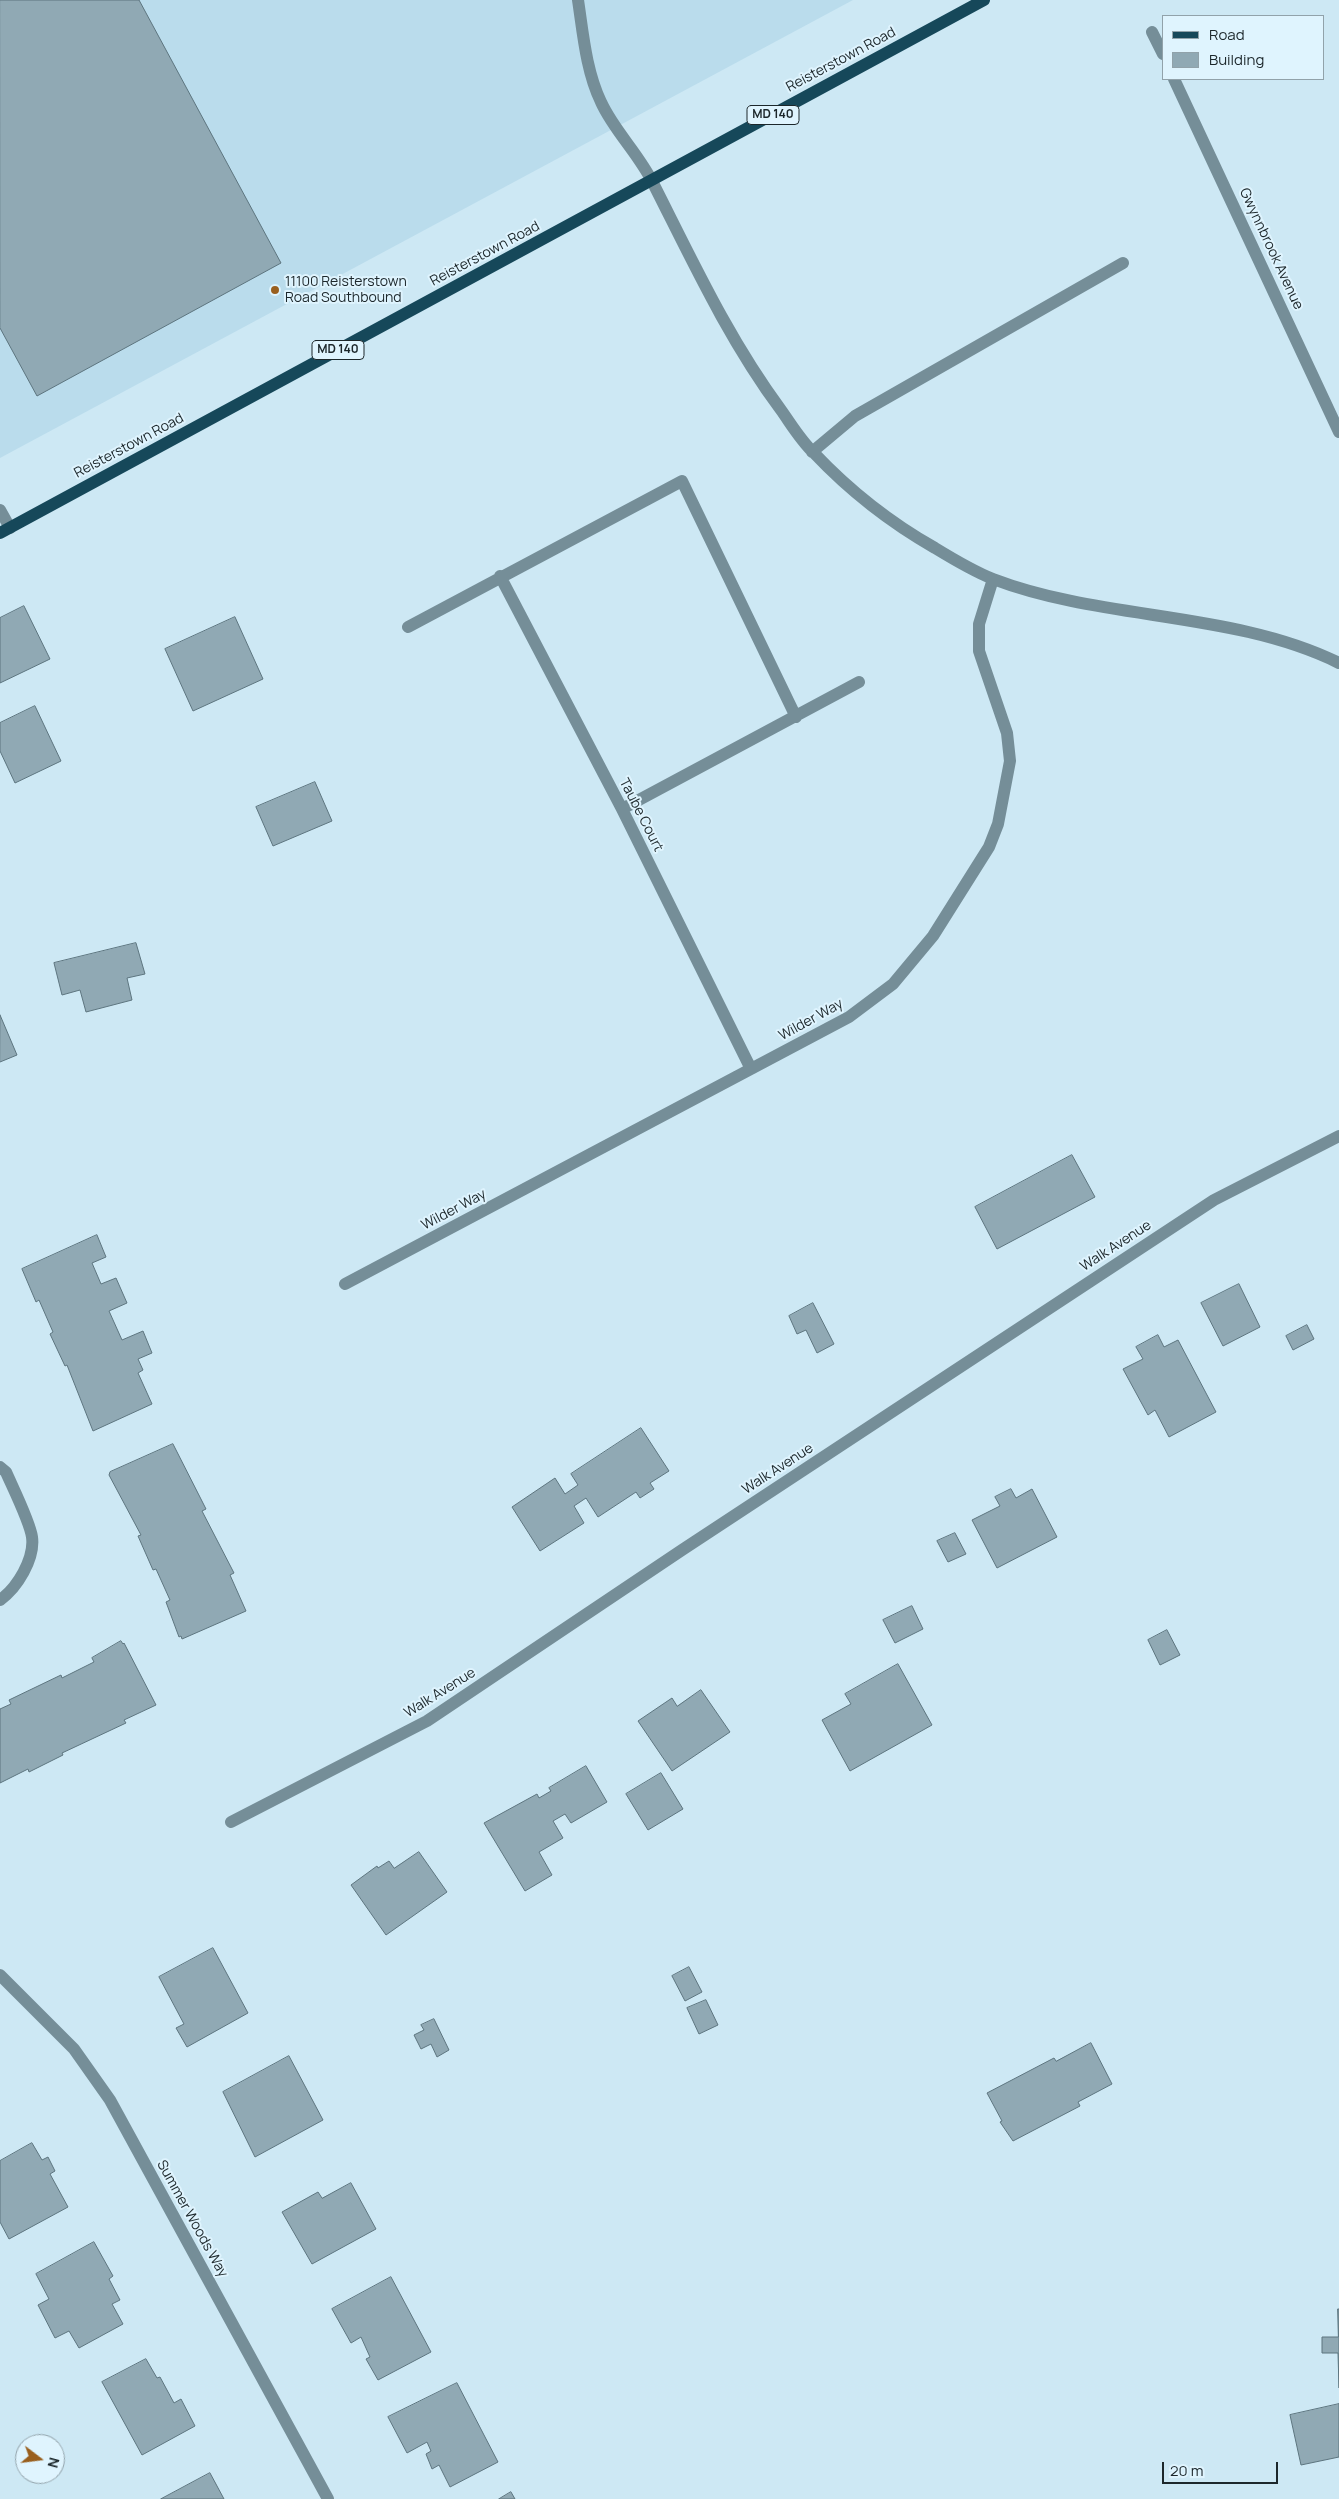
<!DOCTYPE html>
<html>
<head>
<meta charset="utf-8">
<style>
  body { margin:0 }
  #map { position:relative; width:1339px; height:2499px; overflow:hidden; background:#cde8f4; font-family:Manrope,sans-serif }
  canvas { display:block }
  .legend { position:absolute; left:1162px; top:15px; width:162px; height:65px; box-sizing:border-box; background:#dff4fe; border:1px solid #91a2aa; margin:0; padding:6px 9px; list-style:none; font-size:15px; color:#1c272b }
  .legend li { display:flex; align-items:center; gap:10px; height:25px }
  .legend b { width:25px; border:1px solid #91a2aa }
  .north { position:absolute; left:15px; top:2434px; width:50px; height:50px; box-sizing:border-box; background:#dff4fe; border:1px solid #91a2aa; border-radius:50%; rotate:105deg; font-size:14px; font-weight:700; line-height:20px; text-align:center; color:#1c272b }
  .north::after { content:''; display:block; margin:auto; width:18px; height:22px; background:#995f1e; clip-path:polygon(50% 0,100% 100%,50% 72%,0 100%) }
  .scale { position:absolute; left:1162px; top:2462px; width:116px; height:22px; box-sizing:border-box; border:2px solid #1c272b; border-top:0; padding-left:6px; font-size:15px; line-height:18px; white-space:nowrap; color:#1c272b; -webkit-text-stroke:4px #dff4fe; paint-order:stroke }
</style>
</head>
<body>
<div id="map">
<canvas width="1339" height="2499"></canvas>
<ul class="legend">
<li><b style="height:6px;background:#16485a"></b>Road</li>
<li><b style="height:14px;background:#90a9b4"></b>Building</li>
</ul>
<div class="north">N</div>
<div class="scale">20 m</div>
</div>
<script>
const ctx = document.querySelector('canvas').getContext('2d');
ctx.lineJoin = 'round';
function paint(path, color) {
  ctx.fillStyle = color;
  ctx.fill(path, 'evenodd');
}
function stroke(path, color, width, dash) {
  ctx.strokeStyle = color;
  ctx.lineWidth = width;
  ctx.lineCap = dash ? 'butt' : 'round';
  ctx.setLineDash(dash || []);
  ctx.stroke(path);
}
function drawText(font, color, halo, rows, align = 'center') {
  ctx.font = font + ' Manrope,sans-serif';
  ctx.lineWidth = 4;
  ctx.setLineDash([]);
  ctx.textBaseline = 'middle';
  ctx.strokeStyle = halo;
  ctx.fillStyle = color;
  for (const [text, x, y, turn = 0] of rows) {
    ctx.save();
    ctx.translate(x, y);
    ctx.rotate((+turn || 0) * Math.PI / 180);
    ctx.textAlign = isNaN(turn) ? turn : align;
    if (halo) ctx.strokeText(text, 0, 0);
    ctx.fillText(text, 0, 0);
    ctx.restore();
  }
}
paint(new Path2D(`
  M0,0H853L0,458Z`), '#badcec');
const building = new Path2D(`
  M0,0H139L281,263L37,396L0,328Z
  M24,606L50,659L0,683V618Z
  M235,617L263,679L193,711L165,649Z
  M35,706L61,761L15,783L0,751V723Z
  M315,782L332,821L273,846L256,807Z
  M136,943L145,974L127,978L132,1000L86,1012L80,990L62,995L54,963Z
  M0,1015L17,1055L0,1062Z
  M1072,1155L1095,1197L997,1249L975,1207Z
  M97,1235L106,1257L92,1263L101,1284L116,1278L127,1303L109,1311L122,1340L143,1331L152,1353L138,1359L143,1370L138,1373L152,1404L93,1431L67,1365L65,1366L50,1334L53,1332L39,1300L36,1302L22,1269Z
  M1239,1284L1260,1327L1223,1346L1201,1303Z
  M813,1303L834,1344L817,1353L806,1330L797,1334L789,1316Z
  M1307,1325L1314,1339L1293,1350L1286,1336Z
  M1158,1335L1164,1347L1178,1340L1216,1412L1169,1437L1155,1410L1148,1415L1123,1369L1143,1359L1136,1347Z
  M641,1428L669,1471L650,1483L654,1489L640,1498L636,1492L598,1517L586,1498L574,1506L584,1523L540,1551L512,1507L555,1478L565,1494L578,1485L571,1474Z
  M173,1444L206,1509L202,1511L234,1573L230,1575L246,1611L182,1639L181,1636L179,1637L166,1602L170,1600L156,1569L153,1570L138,1536L141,1535L109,1475L110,1472Z
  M1011,1489L1016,1498L1032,1489L1057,1537L997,1568L972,1520L1000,1506L995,1497Z
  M955,1533L966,1554L948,1562L937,1541Z
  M912,1606L923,1629L895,1643L883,1620Z
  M1167,1630L1180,1655L1160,1665L1148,1640Z
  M121,1641L123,1644L124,1643L156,1705L124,1720L126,1723L62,1753L63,1755L29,1772L28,1769L0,1783V1709L11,1704L9,1700L61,1675L62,1678L94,1662L92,1658Z
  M898,1664L932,1725L850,1771L822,1720L851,1704L845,1694Z
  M701,1690L730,1732L672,1771L638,1721L672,1698L677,1706Z
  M586,1766L607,1802L571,1823L565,1814L553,1821L563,1838L539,1852L552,1875L525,1891L484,1823L537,1794L539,1798L551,1791L549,1788Z
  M661,1773L683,1809L648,1830L626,1794Z
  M419,1852L447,1892L386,1935L351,1885L377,1866L378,1868L389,1861L394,1868Z
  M213,1948L248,2013L187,2047L176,2028L184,2024L159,1977Z
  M689,1967L702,1992L685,2001L672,1976Z
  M706,2000L718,2025L699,2034L687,2008Z
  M434,2019L449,2050L437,2057L431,2044L421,2049L414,2035L424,2030L421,2025Z
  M1091,2043L1112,2084L1078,2102L1080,2106L1013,2141L1000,2122L1002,2121L987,2093L1054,2058L1056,2061Z
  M289,2056L323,2120L255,2157L223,2092Z
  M32,2143L42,2160L48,2157L55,2171L50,2174L68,2207L9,2239L0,2222V2161Z
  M351,2183L376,2229L312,2264L282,2212L318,2192L322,2198Z
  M94,2242L113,2276L109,2279L120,2300L112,2304L123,2324L79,2348L69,2331L55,2338L38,2305L49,2299L36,2274Z
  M391,2277L431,2352L378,2380L366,2359L370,2357L361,2337L351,2343L332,2309Z
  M1338,2309H1339V2388L1338,2353H1322V2337H1338Z
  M146,2359L157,2378L160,2377L174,2403L181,2399L195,2426L142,2455L102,2382Z
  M457,2383L498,2462L450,2487L439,2465L432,2469L426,2454L431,2451L427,2442L407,2453L388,2417Z
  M1339,2404V2457L1301,2465L1290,2415Z
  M210,2473L224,2499H161Z
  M511,2492L515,2499H499Z`);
paint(building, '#90a9b4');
stroke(building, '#5d757f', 1);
stroke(new Path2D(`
  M578,0C583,33 586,71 601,102C614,131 640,155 654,185C693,262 729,340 781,410C791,424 801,441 814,453C849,490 891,523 935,548C953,559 973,571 993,579C1103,621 1234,611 1339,663
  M1152,32L1163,54
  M1174,79L1339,432
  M812,452L855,416L1123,263
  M0,510L10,528
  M500,576L622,809L751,1069
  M408,627L682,481L796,717
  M622,809L859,682
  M345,1284L849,1017L893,984L933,936L989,847L998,824L1010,761L1007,733L979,651V624L993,579
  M0,1467L6,1472C13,1488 30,1522 32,1537C35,1559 17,1588 0,1600
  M231,1822L427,1721L682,1550L1214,1200L1339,1136
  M0,1975L74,2049L110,2100L328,2499`), '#758e98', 12);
stroke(new Path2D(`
  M0,533L984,0`), '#16485a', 12);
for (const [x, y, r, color] of [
  [275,290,5,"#995f1e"]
]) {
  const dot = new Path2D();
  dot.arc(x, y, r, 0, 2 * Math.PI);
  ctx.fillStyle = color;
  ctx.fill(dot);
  stroke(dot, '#dff4fe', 2);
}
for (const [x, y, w] of [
  [773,115,52],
  [338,350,52]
]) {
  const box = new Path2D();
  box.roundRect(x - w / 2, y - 9.5, w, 19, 4);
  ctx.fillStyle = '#dff4fe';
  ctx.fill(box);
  stroke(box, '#1c272b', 1);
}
drawText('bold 12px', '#1c272b', null, [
  ["MD 140",773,115],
  ["MD 140",338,350]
]);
drawText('14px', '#1c272b', '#dff4fe', [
  ["Reisterstown Road",841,60,-28],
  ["Gwynnbrook Avenue",1271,249,65],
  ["Reisterstown Road",485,254,-28],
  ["Reisterstown Road",129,446,-28],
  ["Taube Court",641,815,63],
  ["Wilder Way",811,1020,-29],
  ["Wilder Way",454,1210,-28],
  ["Walk Avenue",1116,1246,-33],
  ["Walk Avenue",778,1469,-33],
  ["Walk Avenue",440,1693,-32],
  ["Summer Woods Way",192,2219,61]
]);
drawText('14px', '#1c272b', '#dff4fe', [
  ["11100 Reisterstown",285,282],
  ["Road Southbound",285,298]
], 'left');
</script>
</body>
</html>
